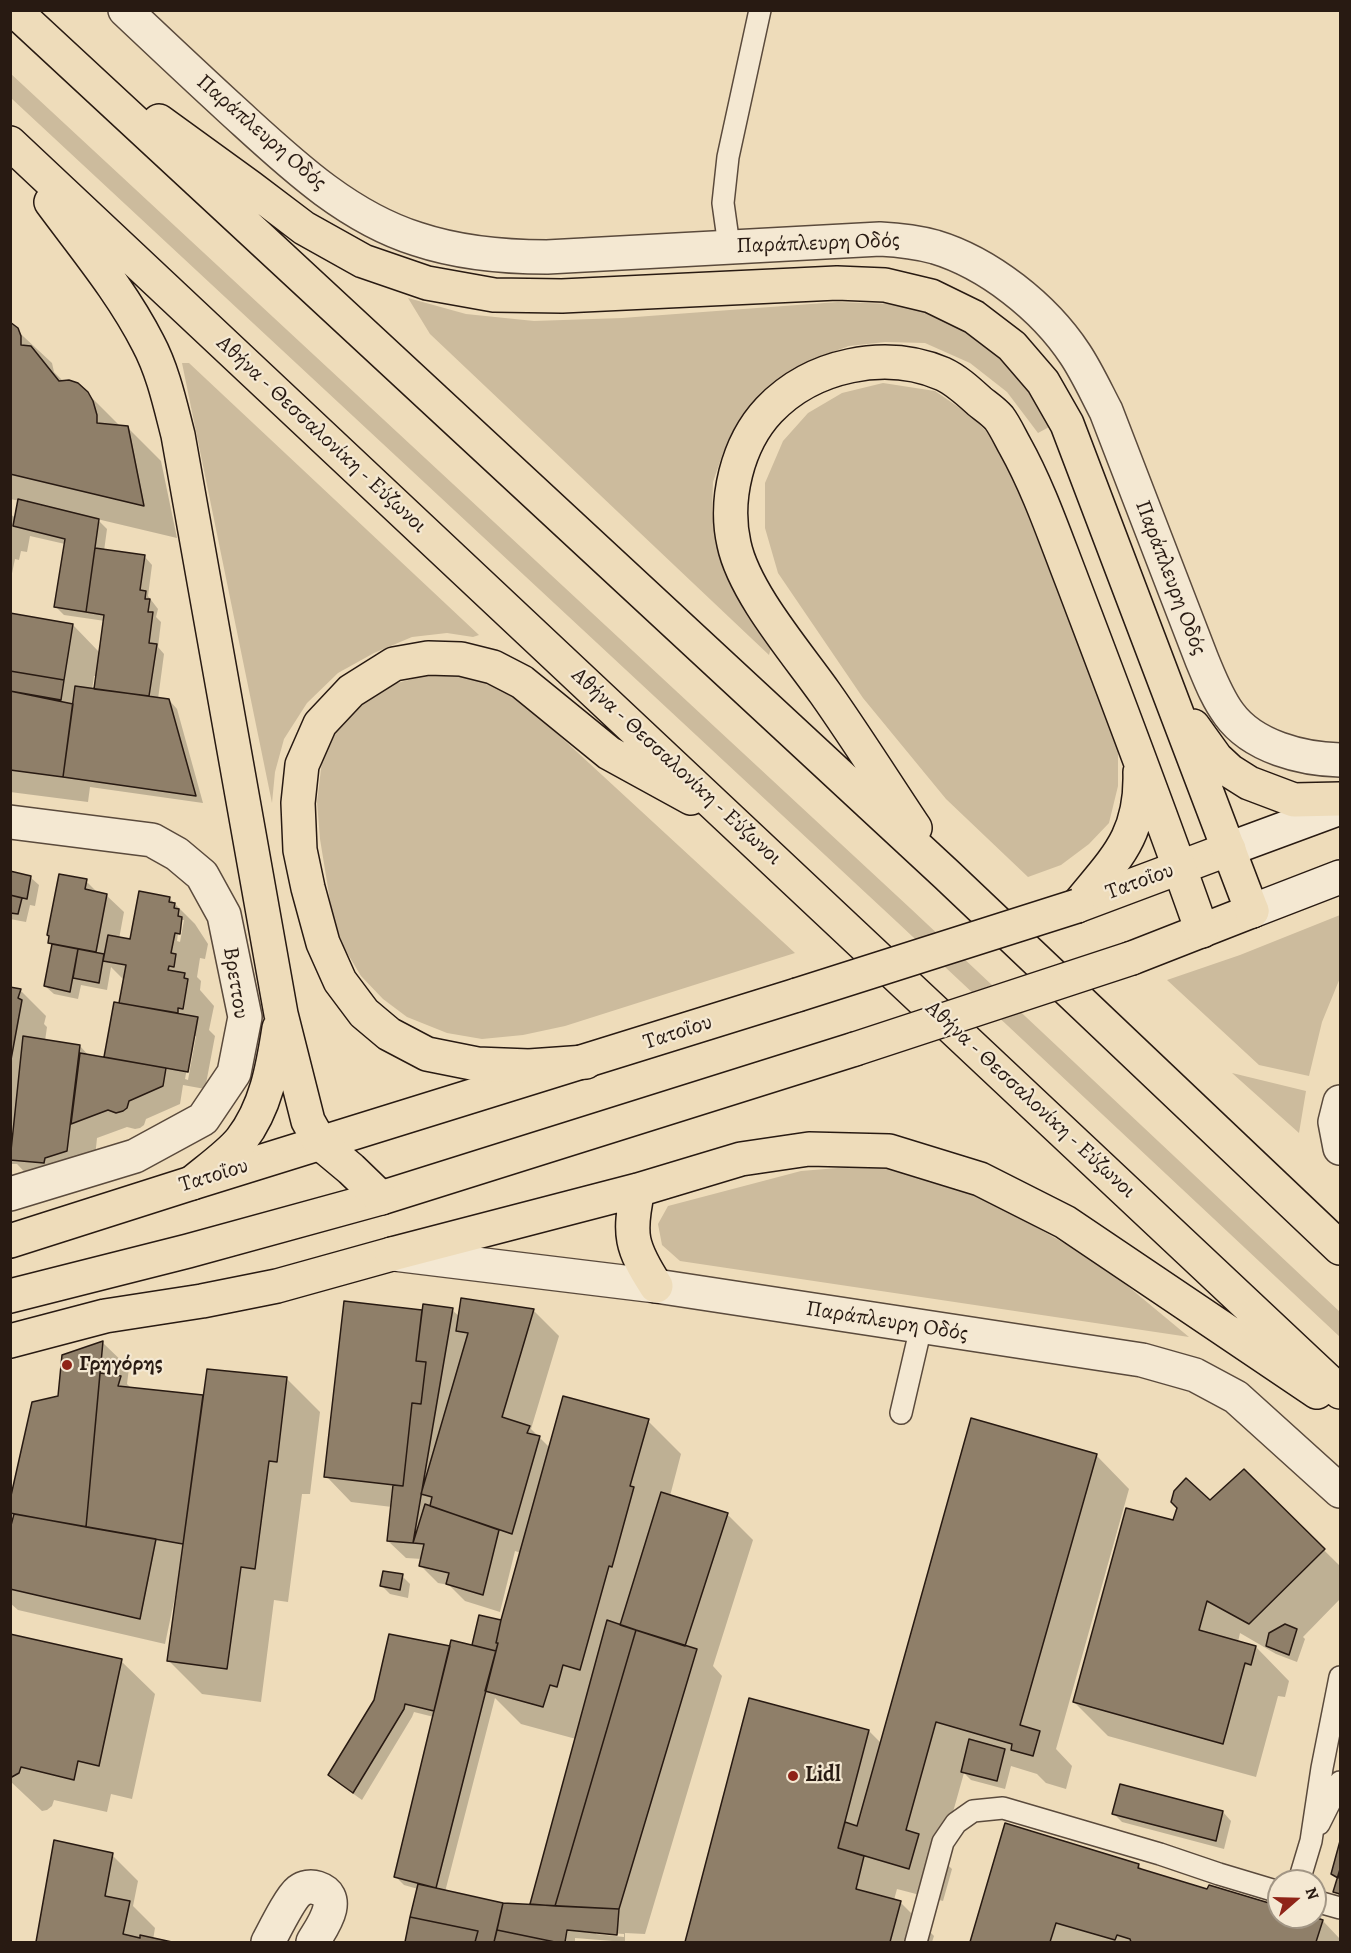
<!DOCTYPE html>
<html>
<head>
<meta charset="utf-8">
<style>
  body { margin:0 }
  #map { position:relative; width:1351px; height:1953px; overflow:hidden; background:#eedcba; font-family:Alegreya,serif }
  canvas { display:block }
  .frame { position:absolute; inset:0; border:12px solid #281a12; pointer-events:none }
  .north { position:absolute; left:1267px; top:1869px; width:60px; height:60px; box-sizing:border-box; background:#f4e8d2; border:2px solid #a29685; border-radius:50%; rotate:70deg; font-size:16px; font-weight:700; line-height:24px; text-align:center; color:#281a12 }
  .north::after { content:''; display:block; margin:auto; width:21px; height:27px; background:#8f2418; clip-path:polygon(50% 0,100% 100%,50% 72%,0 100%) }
</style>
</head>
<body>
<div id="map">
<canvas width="1351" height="1953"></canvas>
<div class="frame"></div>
<div class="north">N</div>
</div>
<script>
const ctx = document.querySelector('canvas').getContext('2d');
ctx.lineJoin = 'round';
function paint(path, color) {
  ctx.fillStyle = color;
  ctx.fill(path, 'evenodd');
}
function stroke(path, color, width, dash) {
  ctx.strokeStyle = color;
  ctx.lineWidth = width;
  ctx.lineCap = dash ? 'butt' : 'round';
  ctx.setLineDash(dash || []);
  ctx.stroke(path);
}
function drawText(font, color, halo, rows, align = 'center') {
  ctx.font = font + ' Alegreya,serif';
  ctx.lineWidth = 4.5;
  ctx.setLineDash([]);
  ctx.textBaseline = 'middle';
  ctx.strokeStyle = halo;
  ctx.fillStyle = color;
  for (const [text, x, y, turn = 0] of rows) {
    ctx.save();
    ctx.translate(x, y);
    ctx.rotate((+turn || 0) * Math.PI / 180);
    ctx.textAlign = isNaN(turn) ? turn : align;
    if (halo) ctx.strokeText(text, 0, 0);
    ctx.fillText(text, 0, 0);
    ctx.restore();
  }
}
paint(new Path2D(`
  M10,73L910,908L1340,1312V1337L897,922L11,98Z
  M408,298L466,314L534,321L622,318L838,302L893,304L935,315L977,337L1012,366L1037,399L1051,426L1038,433L1007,392L970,363L925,343L885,342L849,346L816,358L775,382L748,410L723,453L713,482L712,513L721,562L736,596L772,644L769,655L430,334Z
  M182,363H189L479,635L473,637L447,633L412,637L374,653L338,673L307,703L284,739L275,772L272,803Z
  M883,383L935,391L970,415L993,438L1017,487L1118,748V786L1109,823L1089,844L1061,865L1028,877L946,799L863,698L778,573L765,528V483L783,441L808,413L842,393Z
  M432,674C441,674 451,673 460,674C490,678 515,697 538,716L795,953L565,1026L523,1035L482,1039L447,1033L407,1017L383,999L361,976L343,946L332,913L320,839L317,802L322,761L336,727L364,700L397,683Z
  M1340,915V978L1322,1022L1309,1076L1259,1065L1167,980L1240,955Z
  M1232,1073L1306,1091L1299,1133Z
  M862,1166L915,1172L972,1191L1101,1264L1189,1337L680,1261L662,1245L658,1224L668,1206L801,1171Z`), '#ccbb9d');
paint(new Path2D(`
  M10,324L52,363L54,372L64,382L87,393L121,427H127L161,461L177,538L97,519L107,529L104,551L144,556L152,565L148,596L158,609L156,617L161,622L158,647L164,654L158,699L169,700L177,709L203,803L90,787L88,802L10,792V614L73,625L100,653L105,621L64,615L55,606L65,544L30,536L27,552L21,551L19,560L15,559L10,583V514L16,518L20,501L10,499ZM94,676H97L95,690H92Z
  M10,873L30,877L39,885L35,906L30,905L26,922L10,919Z
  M86,881L98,893L106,895L124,912L119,939L131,940L170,899L195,924L208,944L205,959L200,958L197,977L201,981L200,990L214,1006L209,1030L215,1036L205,1089L183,1085L180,1104L146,1119L144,1125L140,1128L135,1129L127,1127L97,1138L93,1177L37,1185L17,1164H10V988L20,990L46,1016L44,1024L47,1027L45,1041L80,1046L89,1056L105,1058L115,1003L120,1004L125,981L111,967L107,990L81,985L78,999L54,994L45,986L53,946L49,942ZM180,920H184L180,942L177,941ZM193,1036H196L188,1080L185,1079Z
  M452,1310L460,1317L533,1310L559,1336L531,1429L550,1448L648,1421L681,1454L670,1496L727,1514L753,1540L713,1666L722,1676L645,1934L625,1933V1942L575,1938V1942H407L418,1889L404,1885L396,1877L434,1717L414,1712L412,1717L362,1800L338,1783L329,1775L451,1648L473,1647L480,1617L502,1624L521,1553L515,1551L500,1612L465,1601L449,1585L438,1583L420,1565L422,1559L406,1558L388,1541L392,1507L351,1502L326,1476L421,1311L424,1314ZM495,1698L521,1724L576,1739L532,1906L503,1905L445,1892ZM596,1932L624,1934V1937L596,1934Z
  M103,1343L129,1368L127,1384L131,1388L203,1396L205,1398L286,1378L320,1412L310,1494H302L288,1602L274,1600L261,1702L202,1694L169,1661L178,1592H176L165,1644L18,1610L10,1603V1535L15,1518L10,1514V1507L60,1397L63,1356Z
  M1096,1455L1129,1489L1056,1749L1072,1766L1066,1789L1046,1783L1037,1774L1011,1766L1005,1789L971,1780L964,1773L940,1858L952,1869L943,1901L897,1889L894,1900L900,1902L934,1936L932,1942H686L750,1699L869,1731L882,1744Z
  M1244,1471L1340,1566V1599L1303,1637L1305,1639L1297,1662L1276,1654L1240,1633L1238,1642L1256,1647L1289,1681L1285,1697L1278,1696L1256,1777L1108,1736L1074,1702L1174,1522L1210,1502Z
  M402,1576L410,1584L408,1598L390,1594L381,1585Z
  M10,1636L121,1661L155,1694L132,1799L111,1794L107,1812L54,1800L52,1806L47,1810L42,1811L10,1781Z
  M1223,1812L1231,1821L1224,1849L1122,1822L1114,1814Z
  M1006,1825L1138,1865L1145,1872L1209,1891L1279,1908V1917H1309L1323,1921L1340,1939V1942H972Z
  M1340,1846V1897L1335,1891L1339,1880L1332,1874Z
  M112,1855L138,1881L133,1906L155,1928L153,1940L165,1942H38L44,1911Z`), '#0003');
const building = new Path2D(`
  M10,322L18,328L21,336V345L31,346L59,381L69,380L78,383L88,392L93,401L97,415V423L128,426L144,506L10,474Z
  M18,499L99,519L86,612L54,607L65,539L13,526Z
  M95,548L145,555L140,590L146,591L145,599H150L148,612H153L149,643L157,644L149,696L94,689L104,615L86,612Z
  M10,613L73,624L64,680L10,671Z
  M10,671L64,680L61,700L10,691Z
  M75,686L169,699L196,796L63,777Z
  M10,691L73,704L63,777L10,770Z
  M10,871L31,876L27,899L10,895Z
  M59,874L87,879L85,889L107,894L96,952L48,943L49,936L47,935Z
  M139,891L170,897L169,902L175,903L174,908L179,909L178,916L182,917L180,934L175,933L171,953L176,954L174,967L169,966L168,970L185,973L184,978L188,979L183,1009L178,1008V1013L119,1003L126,965L103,961L108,935L130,939Z
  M10,895L22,898L18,914L10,913Z
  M52,944L78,949L70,992L44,986Z
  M78,949L104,954L99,983L73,978Z
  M10,987L21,989L18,998L22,1000L10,1065Z
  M114,1002L198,1017L188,1072L104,1057Z
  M23,1036L80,1045L67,1151L45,1158L44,1163L10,1160Z
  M80,1053L166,1068L163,1086L129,1101L127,1108L123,1111L116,1113L108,1110L71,1124Z
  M461,1298L534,1309L502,1417L530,1426L527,1433L540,1436L512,1534L430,1506L432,1497L421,1494L468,1333L456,1331Z
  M344,1301L422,1310L416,1361L426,1362L421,1404L412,1403L403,1486L324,1477Z
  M423,1304L453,1308L413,1543L387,1541L393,1485L403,1486L412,1403L421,1404L426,1362L416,1361Z
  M103,1341L86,1527L10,1513V1500L32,1402L58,1396L62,1355Z
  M207,1369L287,1377L277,1462L269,1461L255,1569L241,1567L227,1669L167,1661Z
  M100,1373L121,1376L118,1386L203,1395L183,1544L86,1527Z
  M563,1396L649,1419L630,1486L634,1487L612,1567L609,1566L580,1670L563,1665L557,1687L550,1685L543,1707L485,1691L498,1643H496L501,1620Z
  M971,1418L1097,1454L1020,1725L1040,1731L1033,1756L1011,1750L1012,1744L936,1722L906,1830L919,1834L909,1869L838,1848L845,1822L857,1826Z
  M1244,1469L1325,1549L1249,1624L1207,1601L1199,1630L1256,1646L1251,1665L1245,1663L1223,1744L1073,1702L1126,1508L1173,1520L1177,1508L1171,1502L1174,1491L1186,1478L1210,1500Z
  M661,1492L728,1513L685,1646L620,1625Z
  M425,1504L499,1530L483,1595L446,1584L449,1573L419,1566L424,1544L413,1543Z
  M14,1514L156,1539L140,1619L10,1589V1529Z
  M383,1571L403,1574L400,1590L380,1586Z
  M479,1615L501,1620L496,1643H498L496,1651L472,1645Z
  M607,1620L636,1630L555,1906L530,1904Z
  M1285,1624L1297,1629L1289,1655L1266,1646L1269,1633Z
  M636,1630L697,1649L619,1909L555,1906Z
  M10,1634L122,1659L99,1766L78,1761L74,1780L21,1767L19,1773L10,1778Z
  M389,1634L450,1646L434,1711L405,1704L404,1709L353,1793L328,1775L374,1700Z
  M451,1640L496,1651L436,1888L394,1877Z
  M749,1698L869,1730L838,1848L864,1856L856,1889L901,1901L890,1942H685Z
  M969,1739L1005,1749L997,1781L961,1772Z
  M1120,1784L1223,1811L1216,1841L1112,1814Z
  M1005,1823L1139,1864L1138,1868L1207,1889L1209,1885L1279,1906V1917H1314L1323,1920L1316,1942H1131L1130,1939L1117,1935L1115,1940L1056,1923L1050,1942H970Z
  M54,1840L113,1853L105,1896L130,1901L123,1934L140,1938V1935L172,1942H36Z
  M1340,1841V1869L1338,1878L1331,1874Z
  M1340,1869V1894L1333,1892Z
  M418,1884L503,1903L494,1942H475L478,1931L410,1917Z
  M503,1903L619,1909L617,1935L567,1930L565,1942H555L497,1930Z
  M410,1917L478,1931L475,1942H405Z
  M497,1930L555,1942H494Z`);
paint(building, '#8f7f69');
stroke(building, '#281a12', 1.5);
const service = new Path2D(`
  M729,246L723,203L728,157L760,10
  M901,1413L921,1327
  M1319,1824L1340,1782
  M1299,1881L1311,1841L1322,1768L1340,1677
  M1315,1901L1340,1908
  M916,1942L943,1842L956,1823L973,1811L1003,1808L1160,1854L1219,1874L1279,1892`);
const minor = new Path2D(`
  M10,822L152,840L177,854L202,875L224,915L245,1017L234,1073L203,1119L135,1156L10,1194
  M268,1942C274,1931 290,1898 299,1891C304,1887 311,1886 317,1888C345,1897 321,1928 313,1942`);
const tertiary = new Path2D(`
  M125,10C161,44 196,77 232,110C287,160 344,216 417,239C459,253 503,257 547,257L880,239C899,240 917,242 935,247C988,263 1044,307 1075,354C1087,372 1096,392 1106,411L1202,660C1210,679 1217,698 1229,714C1253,747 1302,759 1340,760
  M1340,1102L1335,1122L1340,1148
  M394,1254L656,1286L1142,1360L1195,1375L1236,1397L1340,1491`);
const secondary = new Path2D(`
  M1229,849L1340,808
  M1252,911L1340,877`);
const primary = new Path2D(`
  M1077,906L1229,849
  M1132,958L1252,911
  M10,1241L192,1183L797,995
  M10,1296L188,1251L381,1198L855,1049
  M10,1341L105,1316L202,1301L277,1286L392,1254`);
const motorway = new Path2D(`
  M14,10L946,874L1340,1248
  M159,121L250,187L304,228L363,261L427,283L494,295L562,296L837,283L885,285L931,296L974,317L1012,346L1043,382L1067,424L1252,911
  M10,143L1340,1392
  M51,202C85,248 122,292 148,343C163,371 170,404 178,435L281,1014L308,1121L321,1144L351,1169L381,1198
  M1193,726L1216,758L1230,771L1249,783L1294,800L1340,799
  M915,828C885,783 856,737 825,693C796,652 744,592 734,544C724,500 737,444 769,410C812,365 885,349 943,374C956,380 968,391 979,401C985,406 993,411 999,418C1005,426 1010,437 1015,446C1039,489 1055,537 1073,583C1117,699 1161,814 1202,931
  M1077,906C1115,859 1142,837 1140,772
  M586,1062L529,1066L477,1064L427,1054L389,1034L364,1013L340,981L323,943L308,888L300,850L298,803L302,765L320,724L351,691L394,664L428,658L461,659L493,667L522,682L609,753L691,798
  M192,1183C206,1171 230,1154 241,1140C266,1108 273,1067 279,1028
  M638,1190C628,1235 631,1247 656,1286
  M392,1254L638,1190L741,1159L809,1149L889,1151L980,1179L1065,1222L1317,1392`);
stroke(service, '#5a4a3c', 24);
stroke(minor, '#5a4a3c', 36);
stroke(tertiary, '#5a4a3c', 36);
stroke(secondary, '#281a12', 36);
stroke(primary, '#281a12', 36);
stroke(motorway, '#281a12', 36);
stroke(service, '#f4e8d2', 21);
stroke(minor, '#f4e8d2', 33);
stroke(tertiary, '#f4e8d2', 33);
stroke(secondary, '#f4e8d2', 33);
stroke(primary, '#eedcba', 33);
stroke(motorway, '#eedcba', 33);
const primaryBridge = new Path2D(`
  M797,995L1077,906
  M855,1049L1132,958`);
stroke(primaryBridge, '#281a12', 36, []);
stroke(primaryBridge, '#eedcba', 33);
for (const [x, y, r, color] of [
  [67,1365,6,"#8f2418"],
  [793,1776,6,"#8f2418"]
]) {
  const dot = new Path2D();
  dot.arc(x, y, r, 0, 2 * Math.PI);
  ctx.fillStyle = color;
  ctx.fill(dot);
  stroke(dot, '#f4e8d2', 2);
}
drawText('22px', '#281a12', '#f4e8d2', [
  ["Παράπλευρη Οδός",261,133,41],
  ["Παράπλευρη Οδός",818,244,-2],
  ["Αθήνα - Θεσσαλονίκη - Εύζωνοι",321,435,43],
  ["Παράπλευρη Οδός",1170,578,69],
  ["Αθήνα - Θεσσαλονίκη - Εύζωνοι",676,767,43],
  ["Τατοΐου",1140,882,-20],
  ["Βρεττου",235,983,81],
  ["Τατοΐου",678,1033,-18],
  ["Αθήνα - Θεσσαλονίκη - Εύζωνοι",1030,1100,43],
  ["Τατοΐου",214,1176,-17],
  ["Παράπλευρη Οδός",887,1322,9]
]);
drawText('bold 22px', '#281a12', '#f4e8d2', [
  ["Γρηγόρης",79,1365],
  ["Lidl",805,1776]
], 'left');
</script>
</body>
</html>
